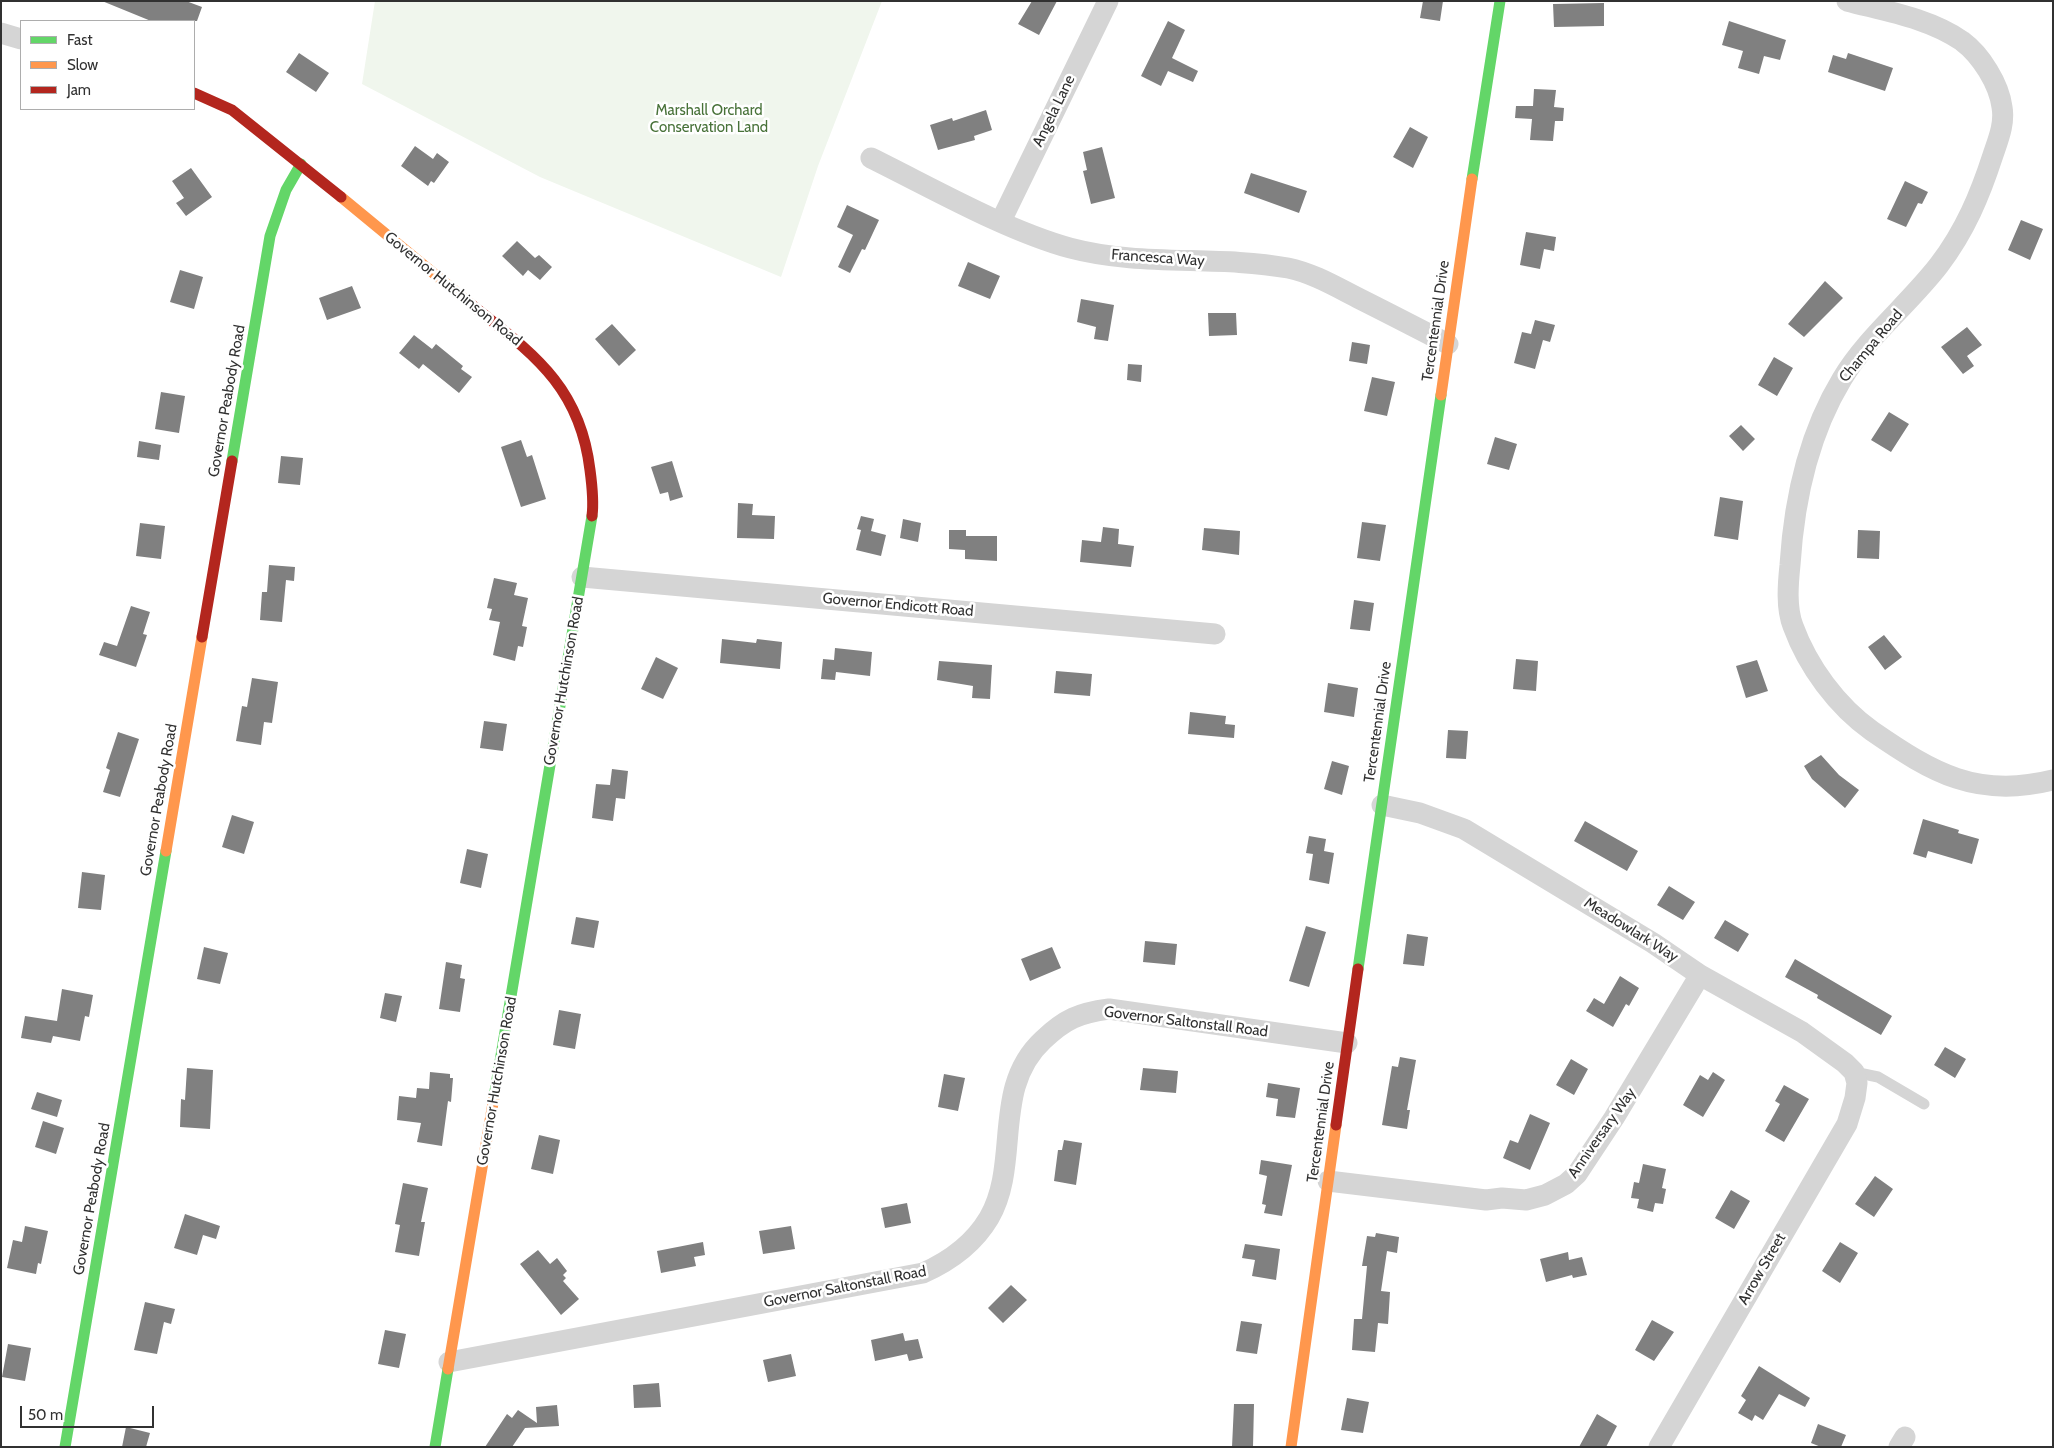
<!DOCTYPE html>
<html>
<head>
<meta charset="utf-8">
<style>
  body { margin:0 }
  #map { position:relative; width:2054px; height:1448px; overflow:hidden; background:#fff; font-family:Cabin,sans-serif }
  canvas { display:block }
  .frame { position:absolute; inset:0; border:2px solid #313131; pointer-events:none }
  .legend { position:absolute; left:20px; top:20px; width:175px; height:90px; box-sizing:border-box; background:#fff; border:1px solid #adadad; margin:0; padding:6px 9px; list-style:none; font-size:15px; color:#313131 }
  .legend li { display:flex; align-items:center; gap:10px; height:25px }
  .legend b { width:25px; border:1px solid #adadad }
  .scale { position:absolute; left:20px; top:1406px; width:134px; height:22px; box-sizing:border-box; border:2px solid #313131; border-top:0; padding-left:6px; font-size:15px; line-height:18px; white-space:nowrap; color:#313131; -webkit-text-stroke:4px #fff; paint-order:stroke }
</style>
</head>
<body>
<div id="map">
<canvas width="2054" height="1448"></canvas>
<div class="frame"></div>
<ul class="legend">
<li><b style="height:6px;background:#63d668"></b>Fast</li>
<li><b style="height:6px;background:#ff974d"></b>Slow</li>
<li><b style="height:6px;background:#b3261e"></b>Jam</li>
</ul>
<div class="scale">50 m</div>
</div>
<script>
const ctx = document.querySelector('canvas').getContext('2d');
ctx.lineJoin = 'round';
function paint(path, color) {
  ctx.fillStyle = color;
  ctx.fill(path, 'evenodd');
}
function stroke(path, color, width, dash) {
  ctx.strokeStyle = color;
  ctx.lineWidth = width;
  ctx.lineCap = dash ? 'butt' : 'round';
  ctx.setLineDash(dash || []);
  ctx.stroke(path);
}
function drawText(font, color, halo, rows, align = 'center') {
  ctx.font = font + ' Cabin,sans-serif';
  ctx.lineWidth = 5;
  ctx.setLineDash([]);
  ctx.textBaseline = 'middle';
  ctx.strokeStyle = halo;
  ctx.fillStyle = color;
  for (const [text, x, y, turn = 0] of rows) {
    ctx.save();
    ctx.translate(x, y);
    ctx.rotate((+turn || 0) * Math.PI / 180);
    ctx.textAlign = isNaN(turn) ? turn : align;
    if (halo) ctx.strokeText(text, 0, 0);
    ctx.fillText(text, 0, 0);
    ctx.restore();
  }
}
paint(new Path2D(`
  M375,1H882L818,166L781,277L540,177L362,84Z`), '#f0f6ed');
paint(new Path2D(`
  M102,1H186L202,7L197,21H151Z
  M1032,1H1057L1039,35L1018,24Z
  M1423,1H1443L1440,21L1420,18Z
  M1604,3V26L1554,27L1553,4Z
  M1168,21L1185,30L1172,58L1198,71L1193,82L1168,71L1161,86L1141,76Z
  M1729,21L1786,40L1780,60L1764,56L1759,74L1738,68L1743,51L1722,45Z
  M299,53L329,73L316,92L286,72Z
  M1848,53L1893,68L1885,91L1828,72L1833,55L1846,59Z
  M1534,89L1556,90L1554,107L1564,108L1563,121H1555L1553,141L1530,140L1532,119L1515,118L1516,106H1533Z
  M986,110L992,130L974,136L975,140L938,150L930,125L952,118L953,121Z
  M1410,127L1428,137L1413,168L1393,157Z
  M415,146L433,159L437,153L449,162L434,183L431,181L428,186L401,166Z
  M1102,147L1115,198L1091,204L1083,171L1087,170L1083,152Z
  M191,168L212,197L186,216L176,203L184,198L172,181Z
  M1251,173L1307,191L1299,213L1244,193Z
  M1905,181L1928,192L1922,204L1918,203L1906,227L1887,219Z
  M847,205L879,220L865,250L862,249L850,273L838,267L853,235L837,227Z
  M2021,220L2043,229L2030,260L2008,250Z
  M1526,232L1556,237L1554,251L1544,249L1540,269L1520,265Z
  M517,241L535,258L539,255L552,267L540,280L528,270L523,276L502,256Z
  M968,262L1000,276L990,299L958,286Z
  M180,270L203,277L194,309L170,302Z
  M1825,281L1843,298L1804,337L1788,324Z
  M352,286L361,308L327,320L319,298Z
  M1081,299L1114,305L1108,341L1094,339L1096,327L1077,322Z
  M1208,313H1236L1237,335L1209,336Z
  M1535,320L1555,325L1550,342L1543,340L1535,369L1514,363L1522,332L1531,334Z
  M612,324L636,350L619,366L595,339Z
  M1967,327L1982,345L1967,356L1974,366L1963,374L1941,347Z
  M414,335L432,349L436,344L463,366L461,369L472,377L459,393L423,364L419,369L399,353Z
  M1352,342L1370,345L1367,364L1349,361Z
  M1774,357L1793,368L1777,396L1758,385Z
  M1128,364L1142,365L1141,382L1127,380Z
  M1372,377L1395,382L1387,416L1364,411Z
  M161,392L185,396L179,433L155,429Z
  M1889,412L1909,424L1891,452L1871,440Z
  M1741,425L1755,439L1743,451L1729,436Z
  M1495,437L1517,444L1509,470L1487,464Z
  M521,440L527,457L532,455L546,499L521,507L501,447Z
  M139,441L161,445L159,460L137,457Z
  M281,456L303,458L300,485L278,483Z
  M672,461L683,497L670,501L668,492L660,494L651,467Z
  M1720,497L1743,501L1738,540L1714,536Z
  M738,503L753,504L752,515L775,516L774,539L737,538Z
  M861,516L874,519L871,531L886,535L881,556L856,550L861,530L857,529Z
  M903,519L921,523L918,542L900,538Z
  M1362,522L1386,525L1380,561L1357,558Z
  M140,523L165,526L161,559L136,556Z
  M1103,527L1119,529L1118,544L1134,546L1131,567L1080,562L1082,540L1101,542Z
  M1204,528L1240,531L1239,555L1202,550Z
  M949,530H966V536H997V561L965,559V550L949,549Z
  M1858,530L1880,531L1879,559L1857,558Z
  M269,565L295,567L294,581L286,580L282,622L260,620L262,592H267Z
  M494,578L517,583L514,595L528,598L522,626L527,627L523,647L518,646L515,661L493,655L500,622L489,620L492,609L487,608Z
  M1354,600L1374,603L1370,631L1350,629Z
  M131,606L150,612L143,634L147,635L136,667L99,655L104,642L117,646Z
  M1884,635L1902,657L1885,670L1868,647Z
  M722,639L756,643L757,639L782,642L780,669L720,663Z
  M835,648L872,652L870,676L836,672L835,680L821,679L823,659L834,660Z
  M656,657L678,668L663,699L641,689Z
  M1516,659L1538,661L1536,691L1513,689Z
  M1757,660L1768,691L1746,698L1736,666Z
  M939,661L992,665L990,699L972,698L973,686L937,680Z
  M1056,671L1092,674L1090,696L1054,693Z
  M252,678L278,682L272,723L264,722L261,745L236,741L242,706L247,707Z
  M1328,683L1358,688L1354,717L1324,712Z
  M1190,712L1226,716L1225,724L1235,725L1234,738L1188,734Z
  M484,721L507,724L503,751L480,748Z
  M1448,730L1468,731L1466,759L1446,758Z
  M118,732L139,739L120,797L103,792L110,770L106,768Z
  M1821,755L1839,775L1859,790L1845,808L1812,779L1804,766Z
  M1332,761L1349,766L1342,795L1324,789Z
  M612,769L628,771L625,799L616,798L613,821L592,818L596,784L610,785Z
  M232,815L254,822L244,854L222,847Z
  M1923,819L1959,830L1958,833L1979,839L1972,864L1928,851L1926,858L1913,854Z
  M1585,821L1638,851L1627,871L1574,841Z
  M1309,836L1326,839L1324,851L1334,853L1329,884L1309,880L1313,854L1306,853Z
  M467,849L488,854L481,888L460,883Z
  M82,872L105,875L101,910L78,908Z
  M1669,886L1695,902L1683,920L1657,905Z
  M576,917L599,921L594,948L571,944Z
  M1725,920L1749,934L1738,952L1714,938Z
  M1306,926L1326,932L1309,987L1289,981Z
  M1407,934L1428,937L1424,966L1403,964Z
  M1145,941L1177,944L1175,965L1143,962Z
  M204,947L228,953L220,984L197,979Z
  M1052,947L1061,968L1030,981L1021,959Z
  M1795,959L1892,1016L1881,1035L1817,998L1818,995L1785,977Z
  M446,962L462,965L460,978L465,979L460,1012L439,1009Z
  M1620,976L1639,988L1629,1006L1626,1004L1613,1027L1586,1011L1594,998L1604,1004Z
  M62,989L93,995L89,1017L85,1016L80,1041L53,1036L51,1043L21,1038L25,1016L57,1021Z
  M385,993L402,996L396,1022L380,1018Z
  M559,1010L581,1014L575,1049L553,1045Z
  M1945,1047L1966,1059L1955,1078L1934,1065Z
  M1400,1057L1416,1060L1407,1110H1410L1407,1129L1382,1125L1392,1066L1398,1067Z
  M1571,1059L1588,1069L1574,1095L1556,1085Z
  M187,1068L213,1070L210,1129L180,1127L181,1099L185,1100Z
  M1143,1068L1178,1071L1176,1093L1140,1090Z
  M430,1072L450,1074V1078H453L451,1102L448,1101L442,1146L417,1142L421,1123L397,1120L399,1096L416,1098L417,1088L429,1089Z
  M1713,1072L1725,1080L1703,1117L1683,1105L1700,1075L1708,1080Z
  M944,1074L965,1078L958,1111L938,1107Z
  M1268,1083L1300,1088L1295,1118L1276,1116L1278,1099L1266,1097Z
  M1784,1085L1809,1099L1784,1142L1765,1131L1780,1104L1775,1101Z
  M37,1092L62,1100L57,1117L31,1109Z
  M1530,1114L1550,1123L1530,1170L1503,1158L1510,1140L1518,1143Z
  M43,1121L64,1128L56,1154L35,1147Z
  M539,1135L560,1140L553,1174L531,1169Z
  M1064,1140L1082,1143L1076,1185L1054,1181L1058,1150H1062Z
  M1261,1160L1292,1165L1282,1216L1264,1213L1266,1205L1262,1204L1267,1176L1259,1174Z
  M1643,1164L1666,1169L1662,1188L1666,1189L1663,1204L1655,1203L1653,1212L1637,1208L1639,1199L1631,1198L1634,1182L1639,1183Z
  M1875,1176L1893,1189L1874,1217L1855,1204Z
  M403,1183L428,1188L421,1222H425L419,1256L395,1252L400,1225L395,1224Z
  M1731,1190L1750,1201L1734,1229L1715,1218Z
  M907,1203L911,1223L885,1228L881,1208Z
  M185,1214L220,1226L216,1239L203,1235L197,1255L174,1248Z
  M25,1226L48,1231L41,1264L38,1263L36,1274L7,1268L13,1240L22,1242Z
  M791,1226L795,1249L763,1254L759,1231Z
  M1376,1233L1399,1237L1397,1253L1387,1251L1381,1291L1390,1292L1388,1324L1378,1323L1375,1352L1352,1350L1354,1319H1362L1367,1266H1362L1367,1236L1375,1237Z
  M703,1242L705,1255L694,1257L696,1266L661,1273L657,1251Z
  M1840,1242L1858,1253L1840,1283L1822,1271Z
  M1245,1244L1280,1249L1276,1280L1252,1276L1255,1260L1242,1258Z
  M538,1250L550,1264L557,1258L567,1271L563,1275L566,1278L563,1281L579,1299L561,1315L520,1264Z
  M1568,1252L1569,1260L1582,1257L1587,1275L1573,1278L1572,1275L1546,1282L1540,1259Z
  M1011,1285L1027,1300L1003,1323L988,1308Z
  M145,1302L175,1309L171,1324L164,1322L157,1354L134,1350Z
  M1652,1320L1674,1332L1654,1361L1635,1350Z
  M1241,1321L1262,1324L1257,1354L1236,1351Z
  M385,1330L406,1334L399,1368L378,1364Z
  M903,1333L905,1341L918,1339L923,1358L909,1361L907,1354L875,1361L871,1340Z
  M8,1344L31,1348L25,1381L2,1377Z
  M791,1354L796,1376L768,1382L763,1360Z
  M1759,1366L1810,1398L1805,1407L1779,1394L1763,1420L1755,1415L1752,1421L1738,1413L1746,1400L1741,1396Z
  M659,1383L661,1407L634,1408L633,1385Z
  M1347,1398L1369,1402L1363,1433L1341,1430Z
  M1234,1404H1254L1253,1447H1232Z
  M557,1405L559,1426L525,1428L512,1447H485L507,1414L512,1418L518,1410L537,1423L536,1407Z
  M1597,1414L1617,1426L1606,1447H1579Z
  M1818,1424L1846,1435L1841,1447H1821L1811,1443Z
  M126,1427L150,1433L146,1447H122Z`), '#808080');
stroke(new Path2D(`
  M1854,1072L1878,1077L1924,1104`), '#d5d5d5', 11);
stroke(new Path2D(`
  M1847,1C1885,11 1929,18 1962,41C1981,55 1999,84 2002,107C2005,124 1998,140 1993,155C1980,195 1965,231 1939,265C1909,304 1867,337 1842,379C1808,435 1794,501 1790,565C1788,584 1786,608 1793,626C1808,667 1837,706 1872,731C1933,773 1977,799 2053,780
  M1,33L21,39
  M871,158C932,188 1005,230 1070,248C1141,267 1216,255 1288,268C1313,273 1338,288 1360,299C1390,314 1419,329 1448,344
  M1001,221L1108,1
  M582,577L1215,634
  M1382,805L1420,813L1464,829L1653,943L1700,975L1802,1032L1845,1063L1854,1072L1857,1083L1855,1098L1847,1124L1659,1447
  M1328,1181L1486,1200L1502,1198L1526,1200L1545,1195L1566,1184L1577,1174L1614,1118L1700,975
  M449,1362L923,1273C950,1261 973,1245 989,1218C1021,1163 991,1088 1043,1040C1065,1019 1079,1013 1109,1009L1347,1043
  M1899,1447L1905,1437`), '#d5d5d5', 21);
stroke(new Path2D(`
  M1472,179L1500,1
  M232,461L270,236L286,190L301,164
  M1358,969L1441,395
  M494,1097L592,516
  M65,1447L166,851
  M435,1447L448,1369`), '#63d668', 11);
stroke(new Path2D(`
  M341,197L472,305
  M1441,395L1472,179
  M166,851L202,637
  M448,1369L494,1097
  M1291,1447L1336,1125`), '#ff974d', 11);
stroke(new Path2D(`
  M194,93L232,110L341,197
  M472,305C533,354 580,386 590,470C592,485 594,501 592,516
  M202,637L232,461
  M1336,1125L1358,969`), '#b3261e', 11);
drawText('15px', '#487239', '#fff', [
  ["Marshall Orchard",709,111],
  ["Conservation Land",709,128]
]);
drawText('15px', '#313131', '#fff', [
  ["Angela Lane",1054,111,-64],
  ["Francesca Way",1158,258,4],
  ["Governor Hutchinson Road",453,289,39],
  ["Tercentennial Drive",1436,321,-82],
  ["Champa Road",1871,346,-50],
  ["Governor Peabody Road",227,401,-80],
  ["Governor Endicott Road",898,605,5],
  ["Governor Hutchinson Road",564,681,-80],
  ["Tercentennial Drive",1378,722,-82],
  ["Governor Peabody Road",159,800,-80],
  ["Meadowlark Way",1631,930,32],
  ["Governor Saltonstall Road",1186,1022,7],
  ["Governor Hutchinson Road",497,1081,-80],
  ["Tercentennial Drive",1321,1122,-82],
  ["Anniversary Way",1602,1133,-55],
  ["Governor Peabody Road",92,1199,-80],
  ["Arrow Street",1762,1269,-60],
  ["Governor Saltonstall Road",845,1287,-11]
]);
</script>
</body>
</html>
